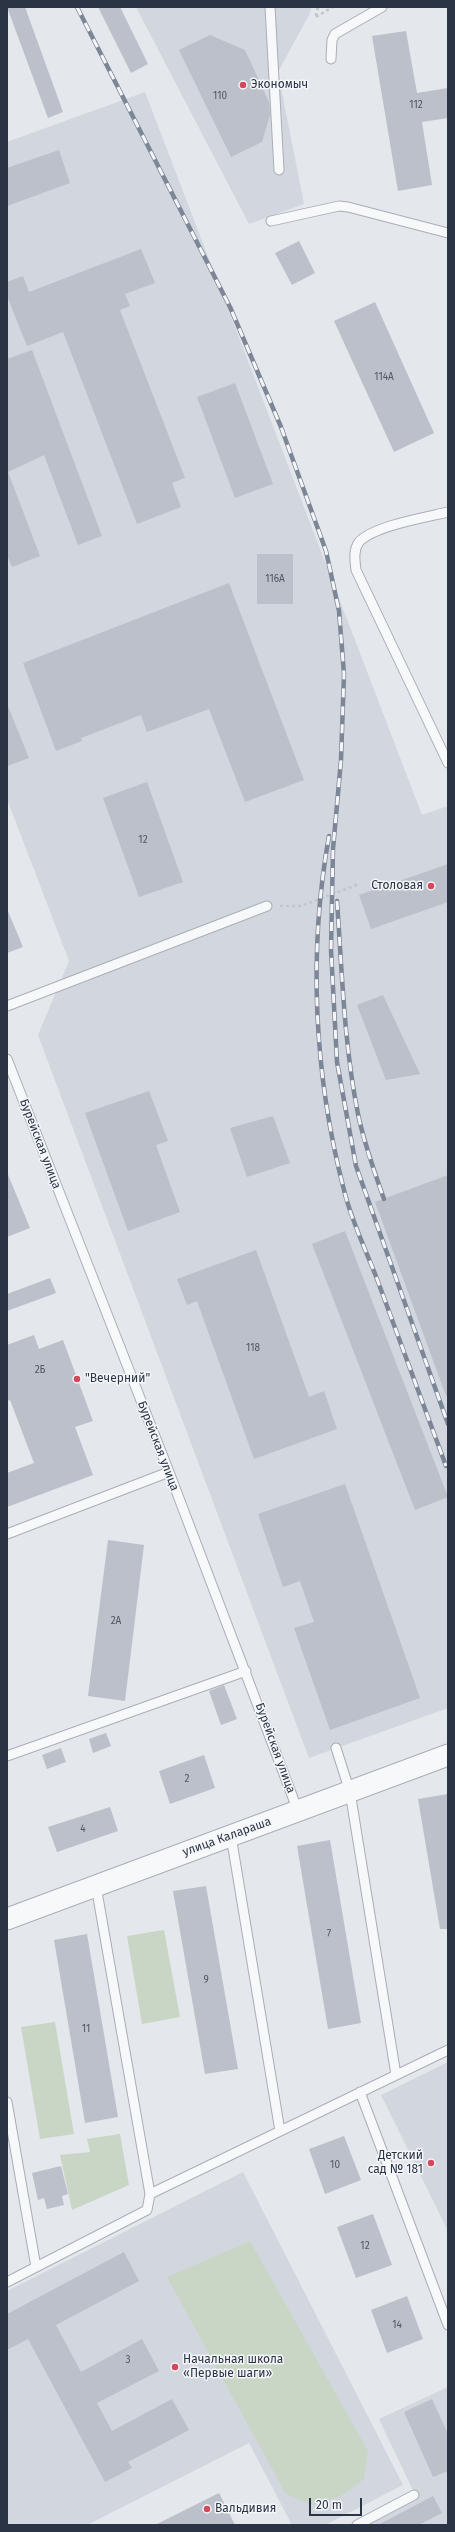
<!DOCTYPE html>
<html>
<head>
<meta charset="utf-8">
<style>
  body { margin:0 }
  #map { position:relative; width:455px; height:2532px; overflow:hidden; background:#e4e7ec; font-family:"Fira Sans",sans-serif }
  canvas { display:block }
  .frame { position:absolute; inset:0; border:8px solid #2b3445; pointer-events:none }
  .scale { position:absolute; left:309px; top:2498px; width:53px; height:18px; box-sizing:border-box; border:2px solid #2b3445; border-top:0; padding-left:5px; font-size:12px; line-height:14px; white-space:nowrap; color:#2b3445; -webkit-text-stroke:3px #f4f6f9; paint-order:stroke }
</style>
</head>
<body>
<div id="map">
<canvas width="455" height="2532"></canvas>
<div class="frame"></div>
<div class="scale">20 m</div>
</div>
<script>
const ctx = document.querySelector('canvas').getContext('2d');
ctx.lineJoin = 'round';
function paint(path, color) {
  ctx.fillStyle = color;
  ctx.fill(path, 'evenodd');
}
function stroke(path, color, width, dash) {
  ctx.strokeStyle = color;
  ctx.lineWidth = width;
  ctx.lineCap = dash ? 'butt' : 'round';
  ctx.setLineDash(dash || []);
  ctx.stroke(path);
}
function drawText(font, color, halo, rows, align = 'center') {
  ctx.font = font + ' "Fira Sans",sans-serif';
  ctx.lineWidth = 3;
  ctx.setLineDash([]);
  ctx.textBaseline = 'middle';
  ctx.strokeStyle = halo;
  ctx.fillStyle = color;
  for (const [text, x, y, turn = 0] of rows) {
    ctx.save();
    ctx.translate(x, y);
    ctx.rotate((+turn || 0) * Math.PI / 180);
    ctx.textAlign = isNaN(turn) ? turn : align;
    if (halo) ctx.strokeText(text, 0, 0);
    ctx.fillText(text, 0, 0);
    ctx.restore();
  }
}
paint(new Path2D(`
  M136,7H311L310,13L278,72L304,204L249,224Z
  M145,92L422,815L448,806V1708L309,1758L38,1035L69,961L7,799V142Z
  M448,2062V2231L381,2095Z
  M243,2172L403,2485L325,2525H292L249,2443L87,2525H7V2291Z
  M448,2387V2525H361L417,2499L379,2419Z`), '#d2d6de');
paint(new Path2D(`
  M164,1930L180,2017L142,2024L127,1936Z
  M55,2022L74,2134L40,2139L21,2027Z
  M120,2134L129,2185L72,2210L60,2155L90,2152L87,2139Z
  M250,2241L368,2451L364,2479L341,2496L313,2505L286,2494L167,2277Z`), '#c9d6c5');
paint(new Path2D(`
  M7,7H25L63,112L48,118Z
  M98,7H120L148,64L131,73Z
  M406,31L417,93L448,88V118L422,122L432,185L398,191L372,36Z
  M210,35L245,50L269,102L270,115L262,142L231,157L179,50Z
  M59,150L70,183L7,206V168Z
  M299,241L315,273L292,285L275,253Z
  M141,249L155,283L125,294L130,306L120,310L185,478L172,483L181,507L137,524L63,332L27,346L7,296V282L23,276L29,292Z
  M375,302L434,433L394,452L334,321Z
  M32,350L102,536L78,545L44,455L8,472L40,556L12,567L7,555V359Z
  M235,383L273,484L235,498L197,397Z
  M257,554H293V604H257Z
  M229,583L304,780L245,802L209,709L147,732L141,715L81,738L82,741L56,751L23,663Z
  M7,704L29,758L7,766Z
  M147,782L183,882L139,897L103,798Z
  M448,864V902L371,929L359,895Z
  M7,909L23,947L7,953Z
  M383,995L420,1074L386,1080L357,1005Z
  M149,1091L168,1141L156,1145L180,1212L128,1231L85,1113Z
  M273,1116L290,1163L247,1177L230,1128Z
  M7,1172L30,1228L7,1237Z
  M448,1175V1395L446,1396L375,1202Z
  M345,1231L448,1497L415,1510L312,1244Z
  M256,1250L309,1397L324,1391L337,1429L254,1459L197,1301L187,1305L177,1279Z
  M50,1278L56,1293L7,1311V1294Z
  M34,1335L39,1349L63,1340L93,1421L75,1427L93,1475L7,1507V1473L34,1463L10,1400L7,1401V1345Z
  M345,1484L420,1698L330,1730L294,1628L314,1622L300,1581L283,1587L258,1514Z
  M108,1540L144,1545L125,1701L88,1696Z
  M224,1685L237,1719L221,1725L209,1691Z
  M106,1733L111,1746L93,1753L89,1739Z
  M61,1748L66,1762L47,1769L42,1755Z
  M204,1755L215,1788L170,1804L159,1771Z
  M448,1794V1929H440L418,1799Z
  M110,1807L118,1831L57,1852L48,1827Z
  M330,1840L361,2023L328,2029L297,1846Z
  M206,1886L238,2069L205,2074L173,1891Z
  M87,1934L118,2117L85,2123L54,1940Z
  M344,2136L361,2180L325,2194L309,2149Z
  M61,2166L68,2194L62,2196L64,2205L47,2209L44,2198L38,2200L32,2173Z
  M373,2214L392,2265L356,2278L337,2227Z
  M124,2252L139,2281L56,2325L81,2372L142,2339L159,2371L97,2403L112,2431L172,2399L189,2430L128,2462L132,2468L105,2482L28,2339L7,2350V2314Z
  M407,2296L423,2339L387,2353L371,2310Z
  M432,2399L448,2434V2471L433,2477L404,2412Z
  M219,2493L235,2525H155Z
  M433,2496L442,2513L419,2525H378Z`), '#bbc0ca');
const service = new Path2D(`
  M270,7L279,170
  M331,59L332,40L335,34L382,7
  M271,221L339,206L348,207L448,233
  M448,512C427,517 373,526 359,542C353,550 355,561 356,570L448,763
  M7,1006L267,906
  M7,1059L169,1472L298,1811
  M7,1534L169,1472
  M336,1748L350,1792L396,2075
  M7,1756L246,1671
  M231,1836L280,2131
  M96,1886L150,2194
  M360,2092L448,2325
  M7,2102L36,2267
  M7,2282L147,2210L150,2194L448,2050
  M357,2525L414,2495`);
const tertiary = new Path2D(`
  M7,1919L448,1755`);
stroke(service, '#a9aeb7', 11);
stroke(tertiary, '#a9aeb7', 23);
stroke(new Path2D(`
  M316,16L318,7
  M316,17L333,7
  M280,906H301L359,884`), '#c2c5cb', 2.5, [3, 3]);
stroke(service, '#f7f8fa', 9);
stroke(tertiary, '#f7f8fa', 21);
const rail = new Path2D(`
  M77,7L230,307L281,427L326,551L339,611L344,674L341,760L333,849L331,950L337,1062L356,1166L448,1424
  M329,836C308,952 314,1075 344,1190C351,1220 366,1250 377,1279C400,1341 423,1404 446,1466
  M337,901C342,971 344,1045 358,1114C364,1143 374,1171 384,1199`);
stroke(rail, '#7d8696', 4.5);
stroke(rail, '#f4f6f9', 3, [9]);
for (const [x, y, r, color] of [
  [243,85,4,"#d1495b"],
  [431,886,4,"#d1495b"],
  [77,1379,4,"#d1495b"],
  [431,2163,4,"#d1495b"],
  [175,2367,4,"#d1495b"],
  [207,2509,4,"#d1495b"]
]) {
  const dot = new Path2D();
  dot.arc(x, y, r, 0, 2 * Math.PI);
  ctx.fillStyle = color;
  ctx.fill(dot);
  stroke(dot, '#f4f6f9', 1.5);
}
drawText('10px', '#4f5766', null, [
  ["110",220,96],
  ["112",416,105],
  ["114А",384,377],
  ["116А",275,579],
  ["12",143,840],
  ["118",253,1348],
  ["2Б",40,1370],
  ["2А",116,1621],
  ["2",187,1779],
  ["4",83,1829],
  ["7",329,1934],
  ["9",206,1980],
  ["11",86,2029],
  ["10",335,2165],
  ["12",365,2246],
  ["14",397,2325],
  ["3",128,2360]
]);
drawText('12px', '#2b3445', '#f4f6f9', [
  ["Экономыч",251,85],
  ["Столовая",423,886,"right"],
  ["\"Вечерний\"",85,1379],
  ["Детский",423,2156,"right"],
  ["сад № 181",423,2170,"right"],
  ["Начальная школа",183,2360],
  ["«Первые шаги»",183,2374],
  ["Вальдивия",215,2509]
], 'left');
drawText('12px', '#2b3445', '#f4f6f9', [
  ["Бурейская улица",40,1144,69],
  ["Бурейская улица",158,1446,69],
  ["Бурейская улица",275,1748,70],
  ["улица Калараша",227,1837,-20]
]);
</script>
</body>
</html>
